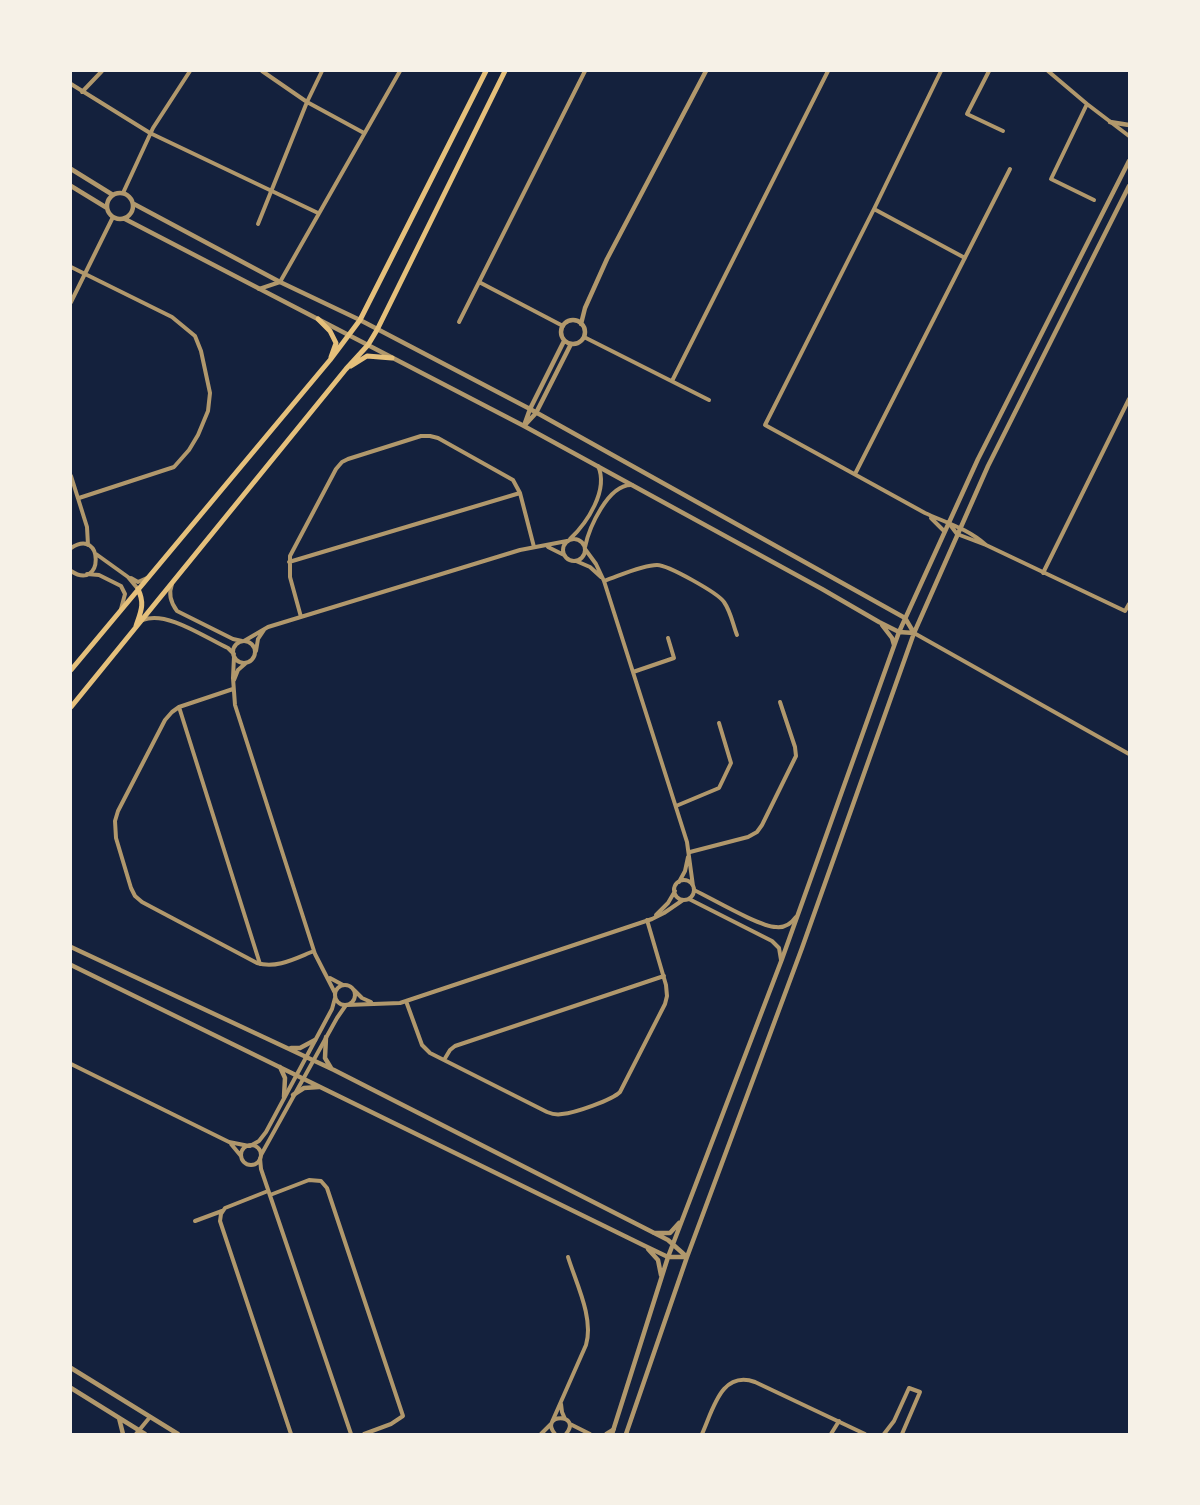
<!DOCTYPE html>
<html>
<head>
<meta charset="utf-8">
<style>
  body { margin:0 }
  #map { position:relative; width:1200px; height:1505px; overflow:hidden; background:#14213d; font-family:"Archivo Narrow",sans-serif }
  canvas { display:block }
  .frame { position:absolute; inset:0; border:72px solid #f6f1e7; pointer-events:none }
</style>
</head>
<body>
<div id="map">
<canvas width="1200" height="1505"></canvas>
<div class="frame"></div>
</div>
<script>
const ctx = document.querySelector('canvas').getContext('2d');
ctx.lineJoin = 'round';
function stroke(path, color, width, dash) {
  ctx.strokeStyle = color;
  ctx.lineWidth = width;
  ctx.lineCap = dash ? 'butt' : 'round';
  ctx.setLineDash(dash || []);
  ctx.stroke(path);
}
stroke(new Path2D(`
  M262,71L307,102L364,133
  M941,71L874,209L765,425L925,513C947,523 968,529 986,545
  M989,71L967,114L1003,131
  M1048,71L1087,104L1129,136
  M71,84L150,133L318,213
  M82,92L102,71
  M1087,104L1051,179L1094,200
  M123,193L153,128L190,71
  M874,209L965,258
  M258,224L307,102L322,71
  M71,267L172,317L195,336L201,351L210,393L208,411L198,435L189,450L174,467L79,498
  M479,282L563,326
  M259,289L280,282L400,71
  M71,302L113,217
  M459,322L585,71
  M584,337L709,400
  M672,381L828,71
  M855,474L1010,169
  M71,476L87,527L88,545
  M931,518L944,531
  M948,522L957,534L986,545L1125,611L1129,604
  M570,539C587,523 609,490 598,466
  M563 550a11 11 0 1 1 22 0a11 11 0 1 1-22 0Z
  M548,547L564,555
  M585,547C589,528 608,484 632,485
  M71,548C104,526 104,593 71,571
  M585,549L596,564L604,581L687,842L693,886
  M96,554L128,577L138,589
  M576,561L590,567L601,577
  M289,562L520,493
  M1043,573L1129,399
  M87,574L99,575L121,586L125,594L121,609
  M131,578L138,582L147,578
  M604,581C619,576 642,565 657,565C668,565 718,593 724,602C731,612 733,625 737,635
  M172,584C168,594 171,603 177,611L233,639L242,641
  M301,617L290,577V556L336,469L342,462L348,459L421,436H430L438,438L513,480L520,493L534,547
  M143,620C166,610 206,638 228,648L234,654
  M914,633L1129,754
  M244,641L268,627L520,550L567,541
  M233 652a11 11 0 1 1 22 0a11 11 0 1 1-22 0Z
  M256,651L258,639L264,630
  M234,656L233,678L235,705L315,954L335,993
  M633,672L674,658L668,638
  M234,680L238,670L246,663
  M233,689L179,707L172,712L165,720L118,811L115,821L116,838L131,888L135,896L142,902L257,963C277,969 296,958 314,951
  M179,707L260,964
  M676,806L719,788L731,763L719,723
  M690,852L748,837L757,832L762,825L796,756L795,747L780,702
  M674 890a10 10 0 1 1 20 0a10 10 0 1 1-20 0Z
  M679,882L685,871L688,857
  M694,890C711,898 760,927 776,927C785,928 791,924 796,917
  M689,899L772,941L779,948L781,960
  M656,915L668,903L675,891
  M330,978L343,985
  M335 995a10 10 0 1 1 20 0a10 10 0 1 1-20 0Z
  M354,990L362,998L371,1002
  M406,1001L422,1045L430,1053L547,1112C552,1114 557,1115 562,1114C575,1113 612,1100 620,1092L665,1004L667,996L666,985L647,920
  M347,1005L400,1003L652,919L664,913L683,900
  M444,1060L450,1050L455,1046L664,976
  M71,1064L229,1142L249,1146
  M231,1144L241,1156
  M241 1155a10 10 0 1 1 20 0a10 10 0 1 1-20 0Z
  M250,1146L259,1141L266,1132L332,1009L335,998
  M261,1155L337,1018L346,1005
  M260,1158L261,1169L351,1434
  M268,1191L225,1208L221,1214L220,1221L291,1434
  M270,1195L309,1180L321,1181L327,1188L403,1416L391,1424L364,1434
  M195,1221L222,1211
  M561,1404L562,1412L565,1419
  M552,1422L586,1345C594,1318 576,1283 568,1257
  M570,1424L590,1434
  M136,1434L150,1417
  M541,1434L551,1424
  M555,1434C538,1413 583,1413 566,1434
  M606,1434L614,1429
  M702,1434C713,1410 721,1370 755,1382L865,1434
  M831,1434L839,1421
  M884,1434L894,1421L909,1388L920,1392L902,1434`), '#b1986c', 4);
stroke(new Path2D(`
  M1110,122L1129,125
  M71,169L113,195
  M71,186L107,208
  M107 206a13 13 0 1 1 26 0a13 13 0 1 1-26 0Z
  M134,204L280,282L360,320L530,409L905,618L914,633
  M125,219L524,426L822,589L879,622L899,632L914,633
  M561 332a12 12 0 1 1 24 0a12 12 0 1 1-24 0Z
  M581,324L585,308L607,259L706,71
  M525,423L530,409L564,341
  M524,426L536,413L571,344
  M882,625L892,638L894,645
  M71,947L334,1070L668,1240L687,1257
  M71,965L645,1246L668,1257H687
  M326,1037L325,1058L331,1068
  M291,1048H300L315,1040
  M280,1067L285,1078L284,1097
  M293,1095L304,1088L319,1087
  M654,1233H670L679,1223
  M648,1249L658,1260L661,1275
  M71,1368L178,1434
  M71,1388L145,1434
  M119,1418L123,1434
  M612,1434L668,1257L782,959L899,632L978,459L1129,161
  M626,1434L687,1257L802,948L914,633L988,466L1129,186`), '#b1986c', 4.5);
stroke(new Path2D(`
  M318,319L330,331L336,343L331,357
  M351,366L367,356L392,358
  M136,626C141,611 145,604 138,589
  M71,670L330,360L360,320L486,71
  M71,707L346,369L368,345L377,330L505,71`), '#e5c07b', 5);
</script>
</body>
</html>
